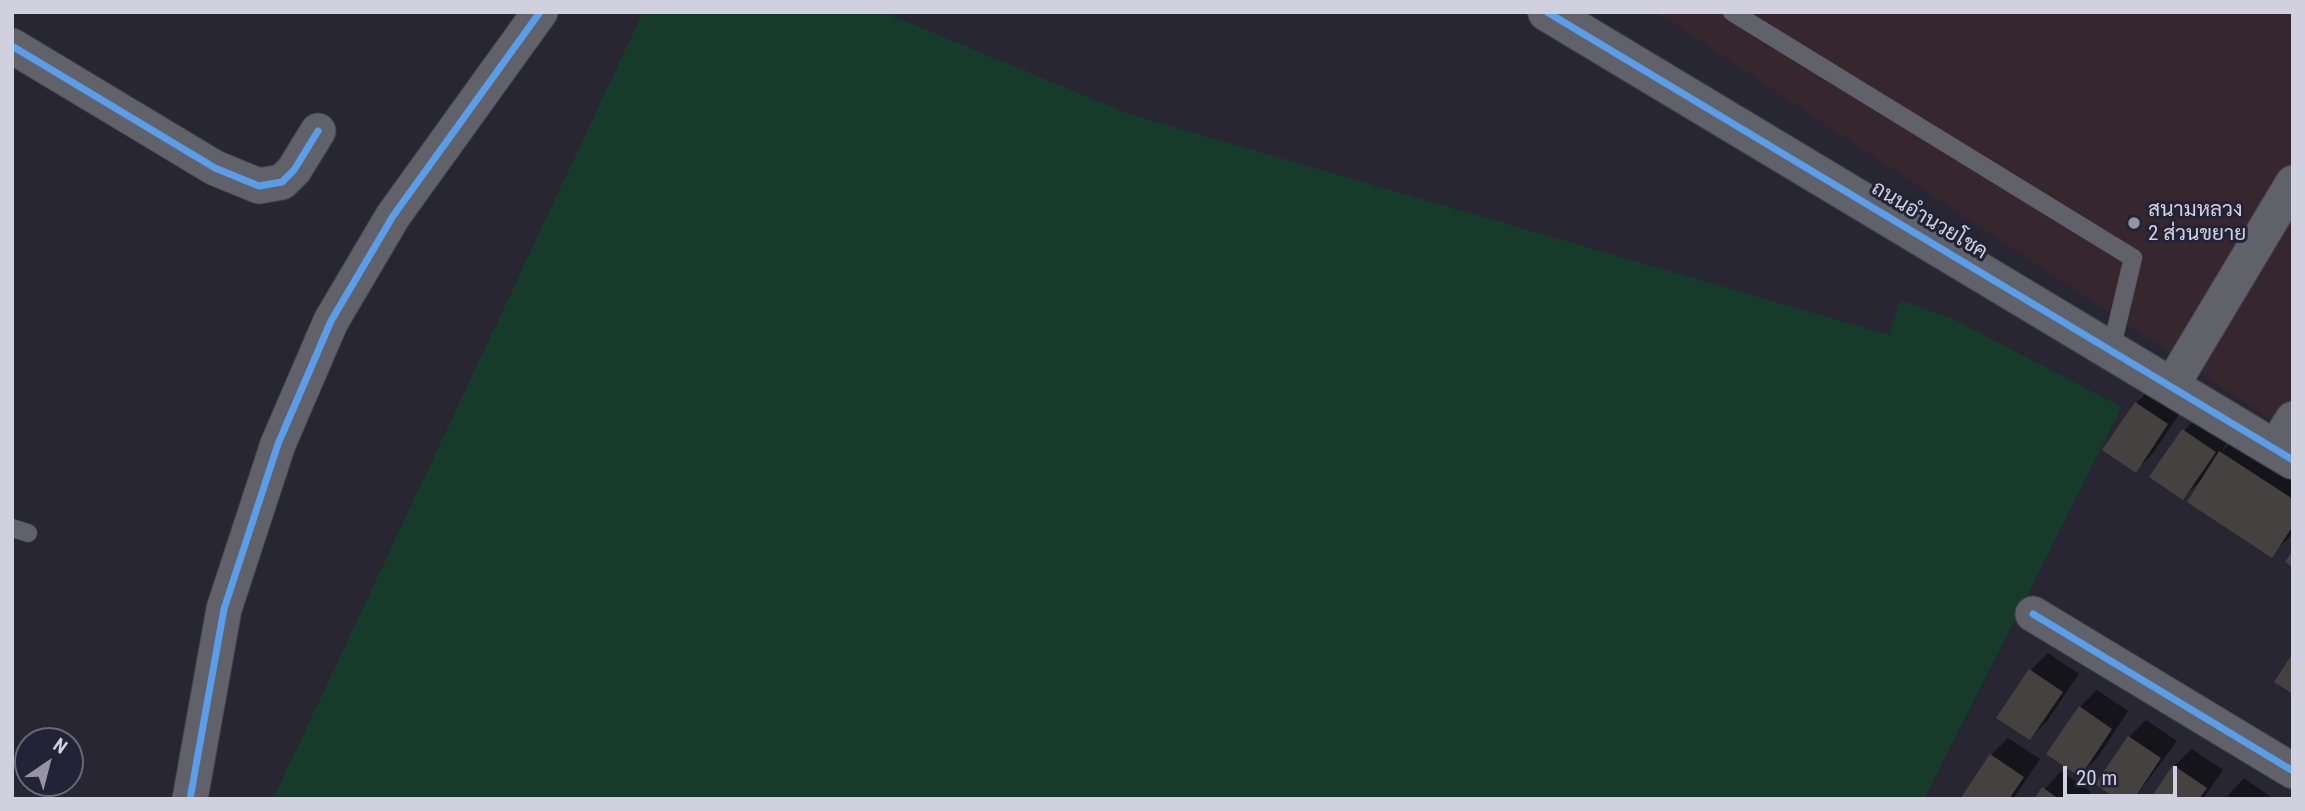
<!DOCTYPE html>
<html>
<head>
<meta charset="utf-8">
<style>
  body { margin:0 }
  #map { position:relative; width:2305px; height:811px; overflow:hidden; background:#282632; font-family:"Roboto Condensed",sans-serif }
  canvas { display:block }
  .frame { position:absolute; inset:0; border:14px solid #d1d0de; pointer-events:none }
  .north { position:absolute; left:14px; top:727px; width:70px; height:70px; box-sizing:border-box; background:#242236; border:2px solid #696879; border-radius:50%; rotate:35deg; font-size:19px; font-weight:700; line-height:28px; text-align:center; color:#d1d0de }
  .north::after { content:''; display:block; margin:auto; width:24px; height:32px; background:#9694a2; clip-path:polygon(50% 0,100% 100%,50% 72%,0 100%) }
  .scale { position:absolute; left:2063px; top:766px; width:114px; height:32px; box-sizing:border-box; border:4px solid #d1d0de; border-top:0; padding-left:9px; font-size:21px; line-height:24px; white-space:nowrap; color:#d1d0de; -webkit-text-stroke:5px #242236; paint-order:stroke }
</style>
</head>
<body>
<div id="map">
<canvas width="2305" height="811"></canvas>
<div class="frame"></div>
<div class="north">N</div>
<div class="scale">20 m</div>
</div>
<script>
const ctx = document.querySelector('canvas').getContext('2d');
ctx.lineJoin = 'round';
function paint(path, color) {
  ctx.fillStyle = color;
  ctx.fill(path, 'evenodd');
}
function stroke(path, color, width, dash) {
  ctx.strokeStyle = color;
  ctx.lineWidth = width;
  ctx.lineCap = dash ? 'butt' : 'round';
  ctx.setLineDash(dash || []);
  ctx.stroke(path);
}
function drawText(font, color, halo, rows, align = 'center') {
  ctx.font = font + ' "Roboto Condensed",Sarabun,sans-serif';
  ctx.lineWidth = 6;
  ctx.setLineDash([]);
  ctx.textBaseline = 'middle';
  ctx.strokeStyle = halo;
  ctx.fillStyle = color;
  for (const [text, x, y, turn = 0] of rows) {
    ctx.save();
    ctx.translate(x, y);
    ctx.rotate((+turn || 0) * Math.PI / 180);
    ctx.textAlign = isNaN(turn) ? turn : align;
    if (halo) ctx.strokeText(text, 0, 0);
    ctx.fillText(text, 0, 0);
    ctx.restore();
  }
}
paint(new Path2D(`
  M1656,12H2293V434Z`), '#36262e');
paint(new Path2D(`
  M643,12H883L1129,114L1889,335L1900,300L1951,318L2122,407L1924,799H273Z`), '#163b2b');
paint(new Path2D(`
  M2154,386L2184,407L2153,453L2136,471L2105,449L2136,403Z
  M2201,413L2231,434L2223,450L2238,435L2293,471V533L2272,555L2200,481L2183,498L2184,431Z
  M2048,653L2079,674L2047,721L2030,738L2031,670Z
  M2097,690L2128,711L2097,758L2080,775V707Z
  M2146,720L2177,741L2134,799L2129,737Z
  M2008,738L2040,759L2013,799H1962L1991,755Z
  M2192,749L2223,770L2203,799H2152L2174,766Z
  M2061,771L2091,792L2087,799H2036Z
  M2244,778L2274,799H2225Z`), '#0007');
paint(new Path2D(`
  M2135,402L2168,424L2136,473L2102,450Z
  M2182,429L2216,452L2183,500L2149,477Z
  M2219,451L2293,499V526L2272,558L2187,502Z
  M2293,550V567L2285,562Z
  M2293,653V694L2274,682Z
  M2029,669L2063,692L2030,740L1996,718Z
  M2079,706L2112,729L2080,777L2046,754Z
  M2128,736L2161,758L2134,799H2117L2095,784Z
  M1990,754L2024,777L2009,799H1960Z
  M2173,765L2207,788L2199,799H2150Z
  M2042,787L2059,799H2034Z`), '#464141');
const service = new Path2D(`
  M1732,12L2133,258L2111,350
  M12,528L28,533`);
const minor = new Path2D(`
  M12,46L215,168L259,186L282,182L294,170L318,131
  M2172,385L2293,183
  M2274,449L2293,419
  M2033,614L2293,771
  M190,799L224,609L278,444L331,321L393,216L540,12`);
const tertiary = new Path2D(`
  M1547,12L2293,460`);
stroke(service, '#44424c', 19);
stroke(minor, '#44424c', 37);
stroke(tertiary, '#44424c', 40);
stroke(service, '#616169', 18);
stroke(minor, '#616169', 35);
stroke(tertiary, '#616169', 38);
stroke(new Path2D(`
  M1547,12L2293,460
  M12,46L215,168L259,186L282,182L294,170L318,131
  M2033,614L2293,771
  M190,799L224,609L278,444L331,321L393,216L540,12`), '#5a9eea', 7);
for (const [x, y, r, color] of [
  [2134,223,7,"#9694a2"]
]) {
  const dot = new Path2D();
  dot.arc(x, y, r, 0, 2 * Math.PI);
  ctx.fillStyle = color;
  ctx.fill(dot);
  stroke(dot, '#242236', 2.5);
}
drawText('21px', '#d1d0de', '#242236', [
  ["สนามหลวง",2148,211],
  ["2 ส่วนขยาย",2148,235]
], 'left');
drawText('21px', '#d1d0de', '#242236', [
  ["ถนนอำนวยโชค",1929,221,31]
]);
</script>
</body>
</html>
